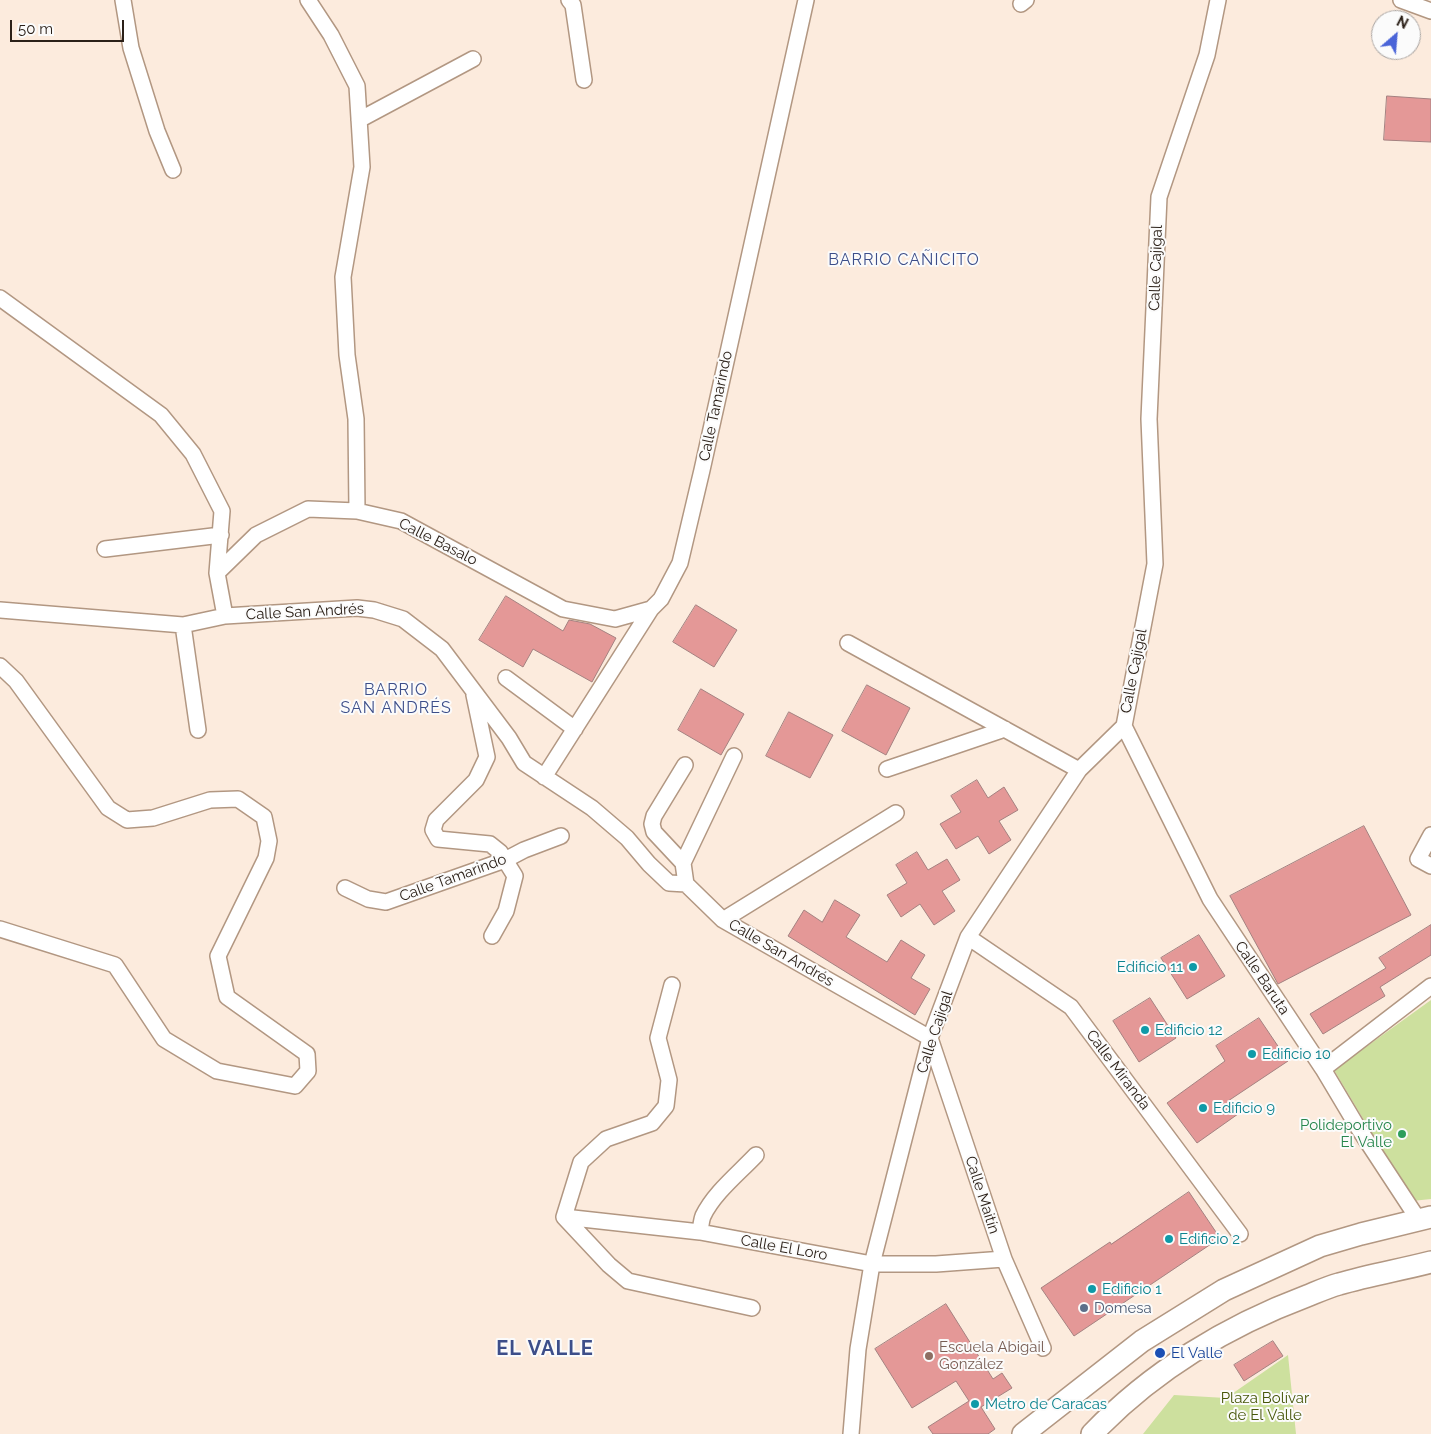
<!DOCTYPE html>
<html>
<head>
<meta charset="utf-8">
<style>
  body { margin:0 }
  #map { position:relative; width:1431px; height:1434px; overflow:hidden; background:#fcebdd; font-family:Raleway,sans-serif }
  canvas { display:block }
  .north { position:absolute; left:1371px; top:10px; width:50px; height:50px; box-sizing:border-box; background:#fbfbfb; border:1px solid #a8a3a0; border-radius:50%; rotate:27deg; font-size:14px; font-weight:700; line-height:20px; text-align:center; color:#2b2018 }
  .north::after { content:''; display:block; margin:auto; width:18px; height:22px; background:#4a64d8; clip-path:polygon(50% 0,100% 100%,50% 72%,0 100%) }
  .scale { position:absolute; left:10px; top:20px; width:114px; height:22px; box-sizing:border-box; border:2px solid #2b2018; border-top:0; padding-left:6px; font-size:15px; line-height:18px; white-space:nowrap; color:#2b2018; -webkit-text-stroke:4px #fbfbfb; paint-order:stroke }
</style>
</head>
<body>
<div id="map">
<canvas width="1431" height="1434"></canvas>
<div class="north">N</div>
<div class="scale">50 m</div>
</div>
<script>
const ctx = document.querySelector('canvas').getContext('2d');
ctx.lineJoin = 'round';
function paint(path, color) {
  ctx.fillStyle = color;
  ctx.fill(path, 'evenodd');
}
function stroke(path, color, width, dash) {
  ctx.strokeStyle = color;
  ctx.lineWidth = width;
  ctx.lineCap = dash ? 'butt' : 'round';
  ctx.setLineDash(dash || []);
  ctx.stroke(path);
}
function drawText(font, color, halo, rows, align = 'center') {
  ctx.font = font + ' Raleway,sans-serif';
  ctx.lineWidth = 4;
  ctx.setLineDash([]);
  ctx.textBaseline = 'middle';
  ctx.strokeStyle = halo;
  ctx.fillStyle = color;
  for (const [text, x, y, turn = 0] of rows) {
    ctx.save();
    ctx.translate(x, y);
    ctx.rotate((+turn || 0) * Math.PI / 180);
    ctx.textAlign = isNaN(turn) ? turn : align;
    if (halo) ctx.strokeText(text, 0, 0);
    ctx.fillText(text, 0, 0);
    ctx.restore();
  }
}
paint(new Path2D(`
  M1431,1000V1199L1412,1201L1334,1070Z
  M1288,1355L1296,1434H1143L1174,1395L1226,1398Z`), '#cde09e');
const building = new Path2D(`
  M1387,96L1431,99V142L1384,140Z
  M506,596L563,631L569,620L590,624L616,638L592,682L533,649L523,667L479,640Z
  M696,605L737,630L714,667L673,642Z
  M867,685L910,708L886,755L842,731Z
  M701,689L744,714L721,755L678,730Z
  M789,712L833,735L810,778L766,756Z
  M977,780L988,798L1004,787L1018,810L999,821L1011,840L989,854L978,836L956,849L940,824L961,812L951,796Z
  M1364,826L1411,915L1278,984L1230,896Z
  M917,852L928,870L947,859L960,880L942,891L955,911L934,925L920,904L901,917L887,895L907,883L896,865Z
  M835,900L860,915L846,937L887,962L901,940L925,955L911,978L930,989L915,1015L788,936L804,910L822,922Z
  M1431,925V955L1380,987L1385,996L1323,1034L1310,1014L1386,968L1379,958Z
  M1199,935L1225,976L1187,999L1161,958Z
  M1150,998L1176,1038L1139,1062L1113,1021Z
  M1259,1018L1288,1061L1228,1101L1238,1114L1197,1143L1167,1103L1225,1061L1216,1046Z
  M1189,1192L1220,1238L1074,1336L1041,1288L1110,1242L1111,1244Z
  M946,1304L993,1379L1002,1373L1012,1388L981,1407L995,1429L988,1434H933L928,1427L969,1401L956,1381L912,1408L875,1349Z
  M1273,1341L1283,1356L1244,1381L1234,1365Z`);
paint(building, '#e49897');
stroke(building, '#a48180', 1);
const street = new Path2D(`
  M123,0L131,48L157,131L173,170
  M308,0L331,35L357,86L362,167L343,277L347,355L356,419L357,511
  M569,0L573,5L584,80
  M1401,0L1431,11
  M1021,4L1026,0
  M359,120L473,59
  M0,298L161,415L193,454L222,511L217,573
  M105,549L221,535
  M0,610L183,625L225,616L357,608L374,610L403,619L442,649L509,738L524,763L592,808L627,838L649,864L669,883L686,884L723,920L930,1038
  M225,616L217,573L256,535L308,509L357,511L401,521L563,609L615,619L651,609
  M183,625L198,730
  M848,643L1079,770
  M0,666L16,681L108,808L127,820L153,818L210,800L238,799L264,817L269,841L266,858L218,956L227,997L307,1054L308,1071L295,1086L217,1071L164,1039L115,965L0,929
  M506,678L575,729
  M474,695L487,757L476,780L436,820L433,830L438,839L490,844L500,852L515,876L506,911L492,936
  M1124,726L1210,899L1323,1069L1357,1126L1418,1219
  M685,765L654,816L652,824L654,832L683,863L686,884
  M887,769L1005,729
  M544,777L651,609L661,599L680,563L702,470L806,0
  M1431,835L1418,859L1431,866
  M683,863L734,756
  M345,888L368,899L386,902L505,860L524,850L561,836
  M723,920L896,813
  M968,937L1071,1007L1240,1234
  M672,985L658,1038L669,1080L666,1106L652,1123L606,1139L581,1162L564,1217L609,1265L628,1281L752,1308
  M930,1038L1004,1259L1043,1348
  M1323,1069L1431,986
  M564,1217L700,1232L872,1264H936L1004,1259
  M700,1232C701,1227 701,1221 703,1216C714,1193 738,1174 756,1155
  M851,1434L858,1349L872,1264L930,1038L968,937L1079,770L1124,726L1155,564L1149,419L1159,197L1207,55L1218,0`);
const secondary = new Path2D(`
  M1023,1434L1142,1341L1224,1290L1320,1246L1361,1234L1431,1217
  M1092,1434C1151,1372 1227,1326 1307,1296C1317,1292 1328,1287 1339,1284C1369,1275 1400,1270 1431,1262`);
stroke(street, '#b29782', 18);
stroke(secondary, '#b29782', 24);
stroke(street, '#fff', 15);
stroke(secondary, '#fff', 21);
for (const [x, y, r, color] of [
  [1193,967,5,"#0f9aa8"],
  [1145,1030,5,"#0f9aa8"],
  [1252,1054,5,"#0f9aa8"],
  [1203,1108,5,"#0f9aa8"],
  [1402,1134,5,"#2e9e5b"],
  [1169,1239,5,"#0f9aa8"],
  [1092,1289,5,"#0f9aa8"],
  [1084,1308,5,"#5c6f8a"],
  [1160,1353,6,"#1a4fb4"],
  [929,1356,5,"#8d6e63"],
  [975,1404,5,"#0f9aa8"]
]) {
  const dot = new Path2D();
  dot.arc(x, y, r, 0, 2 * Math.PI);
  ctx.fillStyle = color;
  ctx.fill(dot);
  stroke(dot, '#fbfbfb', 2);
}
drawText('15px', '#2b2018', '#fbfbfb', [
  ["Calle Cajigal",1156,268,-88],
  ["Calle Tamarindo",716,406,-78],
  ["Calle Basalo",438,542,27],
  ["Calle San Andrés",305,612,-3],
  ["Calle Cajigal",1134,671,-79],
  ["Calle Tamarindo",453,878,-20],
  ["Calle San Andrés",781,953,30],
  ["Calle Baruta",1262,978,56],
  ["Calle Cajigal",935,1032,-72],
  ["Calle Miranda",1118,1070,53],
  ["Calle Maitín",982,1195,72],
  ["Calle El Loro",784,1248,10]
]);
drawText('15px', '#0d838f', '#fbfbfb', [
  ["Edificio 11",1183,967,"right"],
  ["Edificio 12",1155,1030],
  ["Edificio 10",1262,1054],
  ["Edificio 9",1213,1108],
  ["Edificio 2",1179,1239],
  ["Edificio 1",1102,1289],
  ["Metro de Caracas",985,1404]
], 'left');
drawText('15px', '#27864d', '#fbfbfb', [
  ["Polideportivo",1392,1125],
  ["El Valle",1392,1142]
], 'right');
drawText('15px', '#4e5e75', '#fbfbfb', [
  ["Domesa",1094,1308]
], 'left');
drawText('15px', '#785e54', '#fbfbfb', [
  ["Escuela Abigail",939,1347],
  ["González",939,1364]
], 'left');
drawText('15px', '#164399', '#fbfbfb', [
  ["El Valle",1171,1353]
], 'left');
drawText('15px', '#47570a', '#fbfbfb', [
  ["Plaza Bolívar",1265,1398],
  ["de El Valle",1265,1415]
]);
ctx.letterSpacing = '1px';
drawText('16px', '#3d4e89', '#fbfbfb', [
  ["BARRIO CAÑICITO",904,260],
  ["BARRIO",396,690],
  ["SAN ANDRÉS",396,708]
]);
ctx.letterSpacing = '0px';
ctx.letterSpacing = '1px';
drawText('bold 20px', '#3d4e89', '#fbfbfb', [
  ["EL VALLE",545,1349]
]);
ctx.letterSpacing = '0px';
</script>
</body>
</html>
